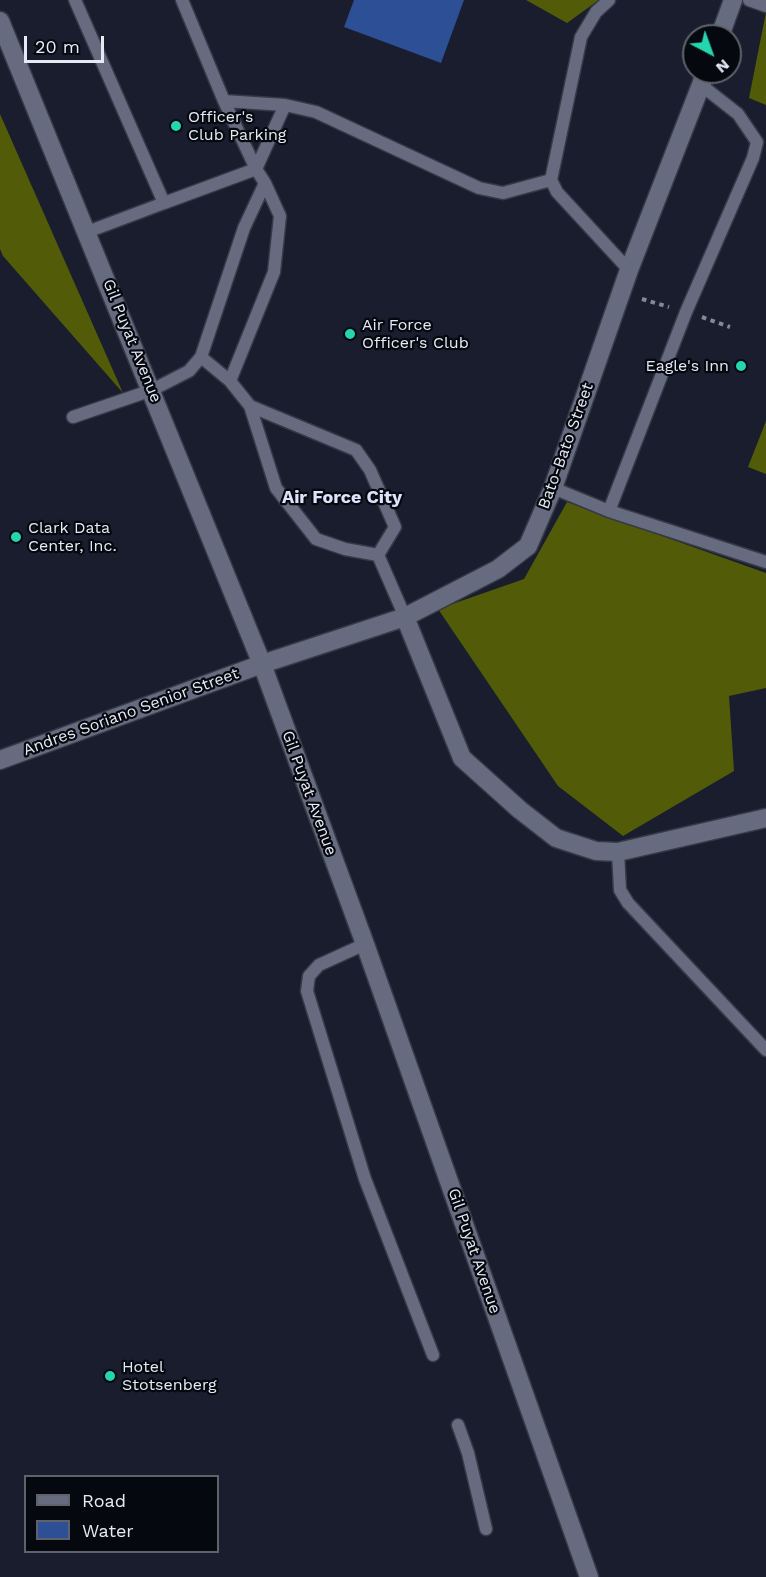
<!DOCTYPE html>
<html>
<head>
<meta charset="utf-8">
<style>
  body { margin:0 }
  #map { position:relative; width:766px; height:1577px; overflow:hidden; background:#191d2d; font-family:"Work Sans",sans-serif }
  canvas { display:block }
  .legend { position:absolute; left:24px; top:1475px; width:195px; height:78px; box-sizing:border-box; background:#06080f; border:2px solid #60626b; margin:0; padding:8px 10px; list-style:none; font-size:18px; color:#e6eaf5 }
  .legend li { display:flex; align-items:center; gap:12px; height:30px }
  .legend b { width:30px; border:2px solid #60626b }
  .north { position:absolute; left:682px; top:24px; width:60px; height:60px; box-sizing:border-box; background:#06080f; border:2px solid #60626b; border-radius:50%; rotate:139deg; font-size:16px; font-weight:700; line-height:24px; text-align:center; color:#e6eaf5 }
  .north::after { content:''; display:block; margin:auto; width:21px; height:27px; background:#25d5ae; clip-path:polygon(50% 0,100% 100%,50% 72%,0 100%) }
  .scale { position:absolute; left:24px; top:36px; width:80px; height:27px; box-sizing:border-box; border:3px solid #e6eaf5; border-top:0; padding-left:8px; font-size:18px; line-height:21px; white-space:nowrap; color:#e6eaf5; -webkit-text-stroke:4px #06080f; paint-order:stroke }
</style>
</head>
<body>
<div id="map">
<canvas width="766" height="1577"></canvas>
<ul class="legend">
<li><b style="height:8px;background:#666b7f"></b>Road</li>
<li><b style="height:16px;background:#2c4f96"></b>Water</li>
</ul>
<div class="north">N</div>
<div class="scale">20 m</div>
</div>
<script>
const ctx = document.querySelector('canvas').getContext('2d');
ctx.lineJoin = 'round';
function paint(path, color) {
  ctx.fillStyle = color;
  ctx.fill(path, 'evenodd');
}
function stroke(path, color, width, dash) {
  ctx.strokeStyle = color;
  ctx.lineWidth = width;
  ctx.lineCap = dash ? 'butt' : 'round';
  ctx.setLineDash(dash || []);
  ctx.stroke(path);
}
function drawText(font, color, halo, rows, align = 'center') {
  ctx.font = font + ' "Work Sans",sans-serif';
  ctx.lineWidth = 4.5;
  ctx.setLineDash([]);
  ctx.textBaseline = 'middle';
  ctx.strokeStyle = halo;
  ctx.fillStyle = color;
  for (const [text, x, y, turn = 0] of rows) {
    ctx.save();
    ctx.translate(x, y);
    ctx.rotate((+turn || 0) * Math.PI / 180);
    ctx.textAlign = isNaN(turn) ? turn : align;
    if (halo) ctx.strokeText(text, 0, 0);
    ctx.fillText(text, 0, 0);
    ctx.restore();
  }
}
paint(new Path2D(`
  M526,0H599L567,23Z
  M766,12V105L749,98Z
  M0,114L123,393L3,256L0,249Z
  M766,421V474L748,467Z
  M567,502L766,573V688L729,696L734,771L623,836L558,786L438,609L524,579Z`), '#515b08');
paint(new Path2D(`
  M354,0H464L441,63L344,27Z`), '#2c4f96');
const lane = new Path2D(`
  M75,0L164,203L256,169L224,101L182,0
  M749,0L766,6
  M224,101L285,105L316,112L479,188L503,193L551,180L581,37L596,12L609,0
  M551,180L557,192L629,270
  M87,232L164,203
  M201,357L230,381L250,406L356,450L370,470L395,527L378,555L405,617
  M230,381L274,272L280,216L265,183L256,169L285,105
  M250,406L276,488L316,539L345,549L378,555
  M73,417L152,390L189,371L201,357L244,228L265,183
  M553,488L609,511L766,562
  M609,511L686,312L753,158L757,142L738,114L701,85
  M618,852L620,890L628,903L766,1050
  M365,944L319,965L309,976L307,991L365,1179L433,1355
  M458,1425L468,1453L486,1529`);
const street = new Path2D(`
  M720,36L733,0
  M405,617L462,758L520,810L556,838L596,851L618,852L766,818
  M0,760L262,664L405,617L498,569L528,546L553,488L629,270L706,72`);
const secondary = new Path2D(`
  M0,21L262,664L365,944L589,1577`);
stroke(lane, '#363946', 15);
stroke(street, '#363946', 21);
stroke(secondary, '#363946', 21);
stroke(new Path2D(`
  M642,299L669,307
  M702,317L730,327`), '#858996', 4, [4.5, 4.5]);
stroke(lane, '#666b7f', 12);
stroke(street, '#666b7f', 18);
stroke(secondary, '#666b7f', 18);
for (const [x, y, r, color] of [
  [176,126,6,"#25d5ae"],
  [350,334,6,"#25d5ae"],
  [741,366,6,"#25d5ae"],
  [16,537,6,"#25d5ae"],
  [110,1376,6,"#25d5ae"]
]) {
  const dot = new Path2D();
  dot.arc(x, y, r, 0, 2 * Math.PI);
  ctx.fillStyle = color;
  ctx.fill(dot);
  stroke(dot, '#06080f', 2);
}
drawText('16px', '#e6eaf5', '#06080f', [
  ["Officer's",188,117],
  ["Club Parking",188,135],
  ["Air Force",362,325],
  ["Officer's Club",362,343],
  ["Eagle's Inn",729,366,"right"],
  ["Clark Data",28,528],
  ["Center, Inc.",28,546],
  ["Hotel",122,1367],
  ["Stotsenberg",122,1385]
], 'left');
drawText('16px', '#e6eaf5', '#06080f', [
  ["Gil Puyat Avenue",132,341,68],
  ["Bato-Bato Street",566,446,-70],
  ["Andres Soriano Senior Street",131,712,-20],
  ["Gil Puyat Avenue",309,793,70],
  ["Gil Puyat Avenue",474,1251,71]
]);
drawText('bold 18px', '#dce3fa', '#06080f', [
  ["Air Force City",342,498]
]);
</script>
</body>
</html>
